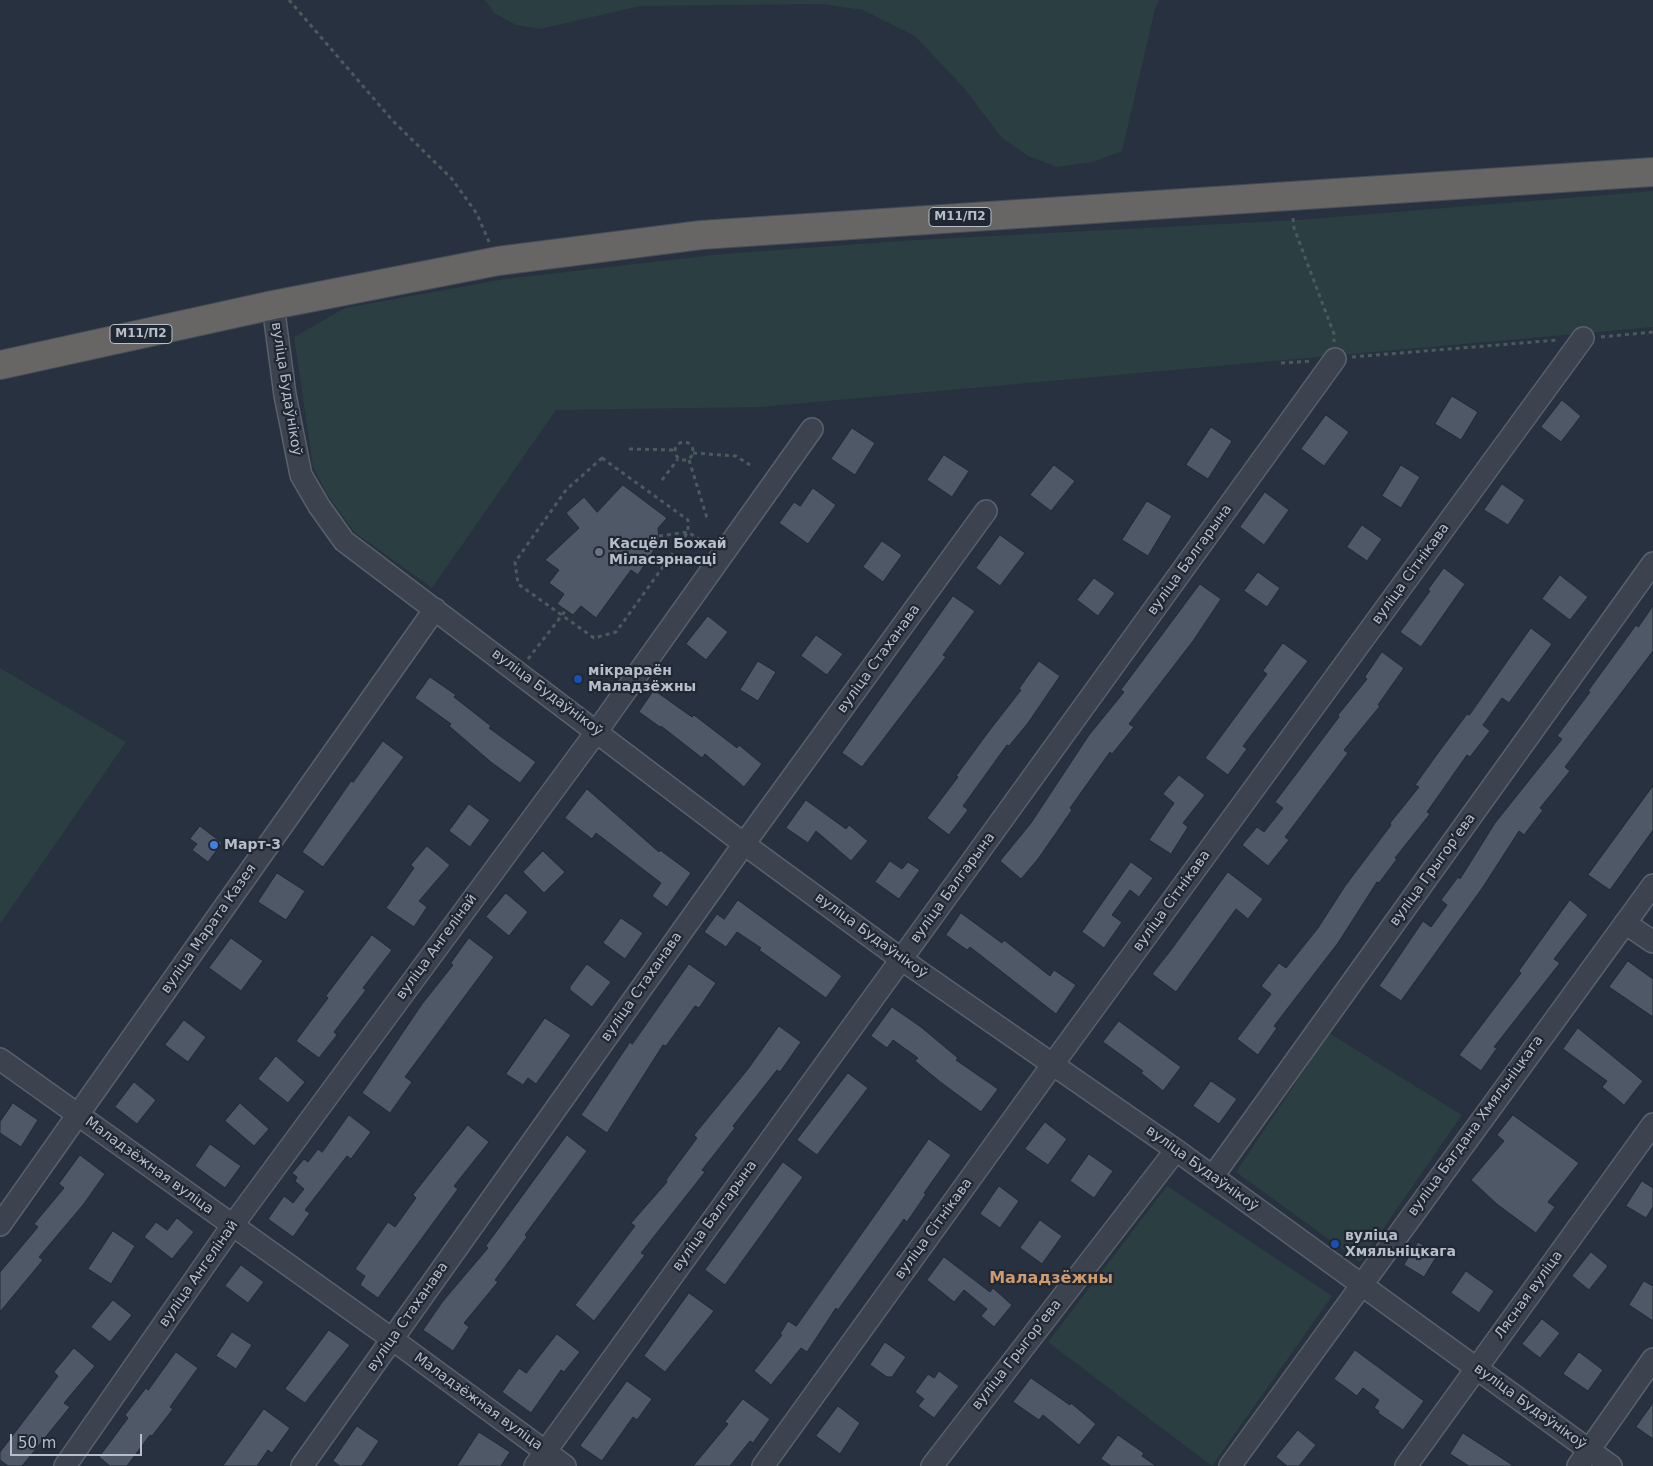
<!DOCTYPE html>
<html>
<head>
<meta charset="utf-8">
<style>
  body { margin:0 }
  #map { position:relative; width:1653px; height:1466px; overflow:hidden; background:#28313f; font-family:"DejaVu Sans",sans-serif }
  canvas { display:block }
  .scale { position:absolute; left:10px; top:1434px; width:132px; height:22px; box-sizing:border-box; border:2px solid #b8bec9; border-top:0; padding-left:6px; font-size:15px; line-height:18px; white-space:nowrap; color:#b8bec9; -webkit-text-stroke:4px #202834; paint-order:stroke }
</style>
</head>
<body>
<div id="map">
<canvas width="1653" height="1466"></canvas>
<div class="scale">50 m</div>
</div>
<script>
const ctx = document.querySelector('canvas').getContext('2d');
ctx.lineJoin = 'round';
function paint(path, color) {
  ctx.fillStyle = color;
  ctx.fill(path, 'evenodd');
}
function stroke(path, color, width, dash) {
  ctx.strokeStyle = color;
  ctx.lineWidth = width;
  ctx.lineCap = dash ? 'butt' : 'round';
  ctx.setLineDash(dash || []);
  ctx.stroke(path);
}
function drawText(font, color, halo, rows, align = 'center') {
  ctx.font = font + ' "DejaVu Sans",sans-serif';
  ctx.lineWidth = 4.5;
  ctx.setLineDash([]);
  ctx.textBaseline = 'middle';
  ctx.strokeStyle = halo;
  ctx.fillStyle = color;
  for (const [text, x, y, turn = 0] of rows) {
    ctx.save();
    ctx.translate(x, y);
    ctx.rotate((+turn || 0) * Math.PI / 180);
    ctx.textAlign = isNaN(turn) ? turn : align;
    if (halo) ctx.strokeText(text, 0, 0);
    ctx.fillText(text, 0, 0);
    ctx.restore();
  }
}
paint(new Path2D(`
  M485,0H1159L1155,9L1122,151L1093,162L1057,167L1028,156L1002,138L964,88L915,36L863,10L822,4L640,6L540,29L516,25L494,13Z
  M1653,191V327L760,407L556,410L432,588L354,532L326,493L313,466L294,337L345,308L505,279L722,254L915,240L1299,220Z
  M0,668L126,742L0,924Z
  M1329,1033L1462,1115L1360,1262L1236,1172Z
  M1167,1186L1332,1296L1212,1466L1048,1342Z`), '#2b3e41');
const building = new Path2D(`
  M1452,396L1478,412L1461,440L1435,424Z
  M1562,400L1581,416L1561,442L1541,427Z
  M1326,415L1349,432L1324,466L1301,449Z
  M1211,427L1232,441L1208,479L1186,465Z
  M852,428L875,443L855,475L831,459Z
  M944,455L969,471L952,497L927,480Z
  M1054,465L1075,481L1051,511L1030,495Z
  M1401,465L1420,477L1401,508L1382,496Z
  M1502,484L1525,500L1508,525L1484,510Z
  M623,485L667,518L658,528L659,542L638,575L631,570L596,618L581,606L573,615L557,604L564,594L549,583L559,570L545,560L579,528L566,513L584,497L597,512Z
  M813,488L836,505L808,544L779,523L794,502L800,506Z
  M1265,492L1289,510L1264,545L1240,527Z
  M1147,501L1172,516L1148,556L1122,540Z
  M1362,525L1382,539L1367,561L1347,547Z
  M1000,535L1025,553L1000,586L976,568Z
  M882,541L902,555L883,582L863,567Z
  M1444,568L1465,584L1421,647L1400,632L1430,591L1428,590Z
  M1258,572L1280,588L1267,607L1244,591Z
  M1560,575L1588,597L1570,620L1542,599Z
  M1094,578L1115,593L1098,616L1077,600Z
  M1200,584L1221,599L1193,641L1129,724L1134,727L1112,754L1110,752L1070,808L1072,810L1038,859L1021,879L1000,861L1031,823L1089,735L1124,692L1121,690Z
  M953,596L975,611L943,655L946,657L862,767L842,753Z
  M1653,606V651L1565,767L1570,771L1540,808L1543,810L1524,835L1519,831L1483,887L1401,1001L1379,986L1423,921L1431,927L1447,905L1441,900L1458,877L1460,879L1495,823L1562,739L1557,736L1590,692L1588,691L1636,625L1638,627Z
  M708,616L728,632L706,660L686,644Z
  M1531,628L1552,644L1509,703L1502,698L1483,725L1490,731L1470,757L1467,755L1427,812L1430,814L1395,858L1397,859L1379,883L1377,882L1338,943L1274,1026L1277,1028L1258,1055L1237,1039L1271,994L1261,986L1279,963L1286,968L1318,928L1345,886L1391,825L1390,823L1419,787L1415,785L1438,753L1467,714L1469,715Z
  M816,635L843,654L827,675L801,656Z
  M1283,643L1308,661L1243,746L1247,749L1228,775L1205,758L1267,674L1263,671Z
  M1382,652L1404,668L1378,705L1380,706L1344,750L1348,753L1285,837L1289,840L1268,866L1242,845L1257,827L1264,832L1283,808L1275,802L1339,717L1338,715L1367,679L1365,677Z
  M758,661L776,672L758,701L740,690Z
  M1039,661L1060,676L1028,723L1009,746L1007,745L963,806L968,810L949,835L927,818L958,777L956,776L989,731L1021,690L1019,689Z
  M430,677L456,695L454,697L491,726L489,728L536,762L520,783L492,763L449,726L451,724L415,698Z
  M654,690L692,717L694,715L737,748L739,745L762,764L744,787L705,754L702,758L661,726L660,727L639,712Z
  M383,741L404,757L323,867L302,852L351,781L353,782Z
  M1179,775L1205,795L1183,823L1188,827L1171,854L1149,840L1174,803L1163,794Z
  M1653,786V830L1610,890L1588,875Z
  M587,789L659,852L660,850L691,873L667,907L652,896L661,883L596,833L592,839L565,818Z
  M806,800L846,829L849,825L868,841L851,861L816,831L808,843L786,828Z
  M469,804L490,820L470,847L449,831Z
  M200,826L222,843L208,862L192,850L197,844L190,839Z
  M427,846L450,865L419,901L427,907L414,927L386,908L414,868L411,865Z
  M543,851L565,872L544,893L523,872Z
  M890,861L902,869L908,862L920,870L899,899L875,882Z
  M1131,862L1153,878L1139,897L1130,890L1112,915L1122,922L1104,948L1082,932Z
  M1228,872L1263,899L1248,919L1236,909L1176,992L1152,974L1171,950Z
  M277,873L305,891L286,920L258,902Z
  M506,893L528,912L509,936L486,917Z
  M738,900L842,976L826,998L759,950L761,948L737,932L726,947L704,932L717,914L724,919Z
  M1570,900L1588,915L1554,959L1560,963L1494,1047L1497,1048L1481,1071L1459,1055L1521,973L1519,971Z
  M961,913L1002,943L1004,940L1050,976L1054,970L1076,985L1056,1014L970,947L967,950L946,935Z
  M621,918L643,933L625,959L603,943Z
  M372,935L392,950L363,988L366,990L334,1032L337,1035L319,1058L296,1041L328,998L326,996Z
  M231,938L263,961L241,991L209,968Z
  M469,938L494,957L405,1077L412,1082L390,1113L362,1093L422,1004L453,965L451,963Z
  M1628,961L1653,979V1017L1609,987Z
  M587,964L611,982L592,1007L570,990V987Z
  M689,964L716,983L699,1008L695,1006L666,1046L663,1045L607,1133L581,1115L630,1042L632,1044Z
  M892,1007L921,1027L958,1058L956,1060L998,1089L981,1112L939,1081L915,1061L918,1058L893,1040L887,1048L871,1036Z
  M545,1018L571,1035L536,1084L528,1078L523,1085L506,1074Z
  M184,1020L206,1037L188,1062L165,1045Z
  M1119,1021L1181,1067L1163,1091L1141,1073L1143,1071L1103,1042Z
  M779,1026L801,1042L780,1072L777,1070L733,1126L735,1128L702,1170L705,1172L641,1253L645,1255L594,1321L575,1305L635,1226L631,1223L667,1182L666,1180L697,1138L694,1135L748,1069Z
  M1578,1028L1643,1081L1624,1105L1602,1087L1607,1081L1563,1049Z
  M276,1056L305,1082L288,1103L258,1079Z
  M848,1073L868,1088L817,1155L797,1140Z
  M1211,1081L1237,1099L1219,1124L1193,1106Z
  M134,1082L156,1100L137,1124L115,1107Z
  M13,1103L38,1120L21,1147L0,1133V1122Z
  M240,1103L269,1129L254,1146L225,1121Z
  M349,1115L371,1132L351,1159L347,1156L305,1210L310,1213L293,1237L268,1219L284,1196L293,1203L304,1189L295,1181L297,1177L292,1173L304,1159L308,1162L318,1149L322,1152Z
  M1513,1115L1579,1163L1548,1202L1555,1207L1536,1233L1498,1205L1471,1180L1504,1141L1497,1135Z
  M1045,1122L1067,1139L1048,1165L1025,1149Z
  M468,1125L489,1142L454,1186L458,1189L378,1298L360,1285L365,1276L355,1269L388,1222L395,1227L416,1198L413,1195Z
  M567,1135L587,1151L525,1235L527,1237L495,1280L498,1282L464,1323L469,1327L453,1351L423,1330L443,1301L488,1248L486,1246Z
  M929,1139L951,1155L924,1193L926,1194L907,1222L904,1219L838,1310L836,1308L807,1352L801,1348L771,1385L754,1371L782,1335L780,1334L788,1321L796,1326Z
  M210,1144L241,1166L225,1188L195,1166Z
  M1089,1154L1113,1171L1094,1198L1070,1181Z
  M80,1155L105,1174L83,1205L39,1257L43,1260L0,1312V1272L38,1227L34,1224L64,1188L59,1184Z
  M783,1162L803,1177L725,1285L705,1270Z
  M1642,1181L1653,1188V1207L1646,1218L1626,1206Z
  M999,1186L1019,1201L1000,1228L980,1214Z
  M177,1218L194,1232L172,1259L144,1237L156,1222L167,1230Z
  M1040,1220L1062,1236L1042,1264L1020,1248Z
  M113,1231L135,1246L111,1284L88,1269Z
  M1418,1242L1438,1254L1424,1277L1404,1265Z
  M1591,1252L1608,1266L1589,1290L1572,1276Z
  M944,1257L990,1292L993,1288L1012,1305L994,1327L981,1316L987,1309L964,1290L954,1302L927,1280Z
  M241,1265L264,1282L248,1303L225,1286Z
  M1466,1271L1494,1291L1479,1313L1451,1293Z
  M1644,1281L1653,1286V1321L1629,1305Z
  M689,1293L714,1311L665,1372L644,1356Z
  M113,1300L132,1315L110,1342L91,1327Z
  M1542,1319L1560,1333L1540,1358L1522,1344Z
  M329,1330L350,1345L305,1403L285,1389Z
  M232,1332L252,1345L236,1369L216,1356Z
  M557,1334L580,1352L564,1372L561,1370L531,1413L502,1392L519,1368L526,1373Z
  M885,1342L906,1357L892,1377H887L870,1365Z
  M74,1348L95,1366L64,1403L70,1407L22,1466H8L0,1460V1452L58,1376L54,1372Z
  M1355,1350L1424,1401L1403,1430L1378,1413L1379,1411L1374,1408L1379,1400L1363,1388L1357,1396L1334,1379Z
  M176,1352L198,1368L170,1407L173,1409L152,1436L150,1435L127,1466H110L99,1457L128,1418L125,1415L146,1388L148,1390Z
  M1579,1352L1603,1370L1588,1391L1563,1374Z
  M939,1371L959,1386L934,1418L918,1406L924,1399L915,1392L928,1374L934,1378Z
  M1031,1378L1070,1405L1071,1403L1096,1424L1079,1445L1043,1415L1039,1420L1013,1402Z
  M627,1381L652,1399L637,1420L633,1417L602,1461L580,1446Z
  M743,1399L770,1419L753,1443L750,1441L730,1466H693L728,1424L725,1422Z
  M1653,1403V1439L1636,1427Z
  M838,1406L860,1423L840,1454L816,1436Z
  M264,1409L290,1428L272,1453L268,1450L257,1466H223Z
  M357,1426L379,1441L362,1466H340L333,1461Z
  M1298,1430L1316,1445L1299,1466H1287L1276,1457Z
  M479,1432L510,1452L501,1466H457Z
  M1463,1433L1514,1466H1469L1450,1454Z
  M1118,1435L1144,1453L1142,1456L1156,1466H1111L1101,1459Z`);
paint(building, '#4e5867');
stroke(building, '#222a36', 1);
const minor = new Path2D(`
  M273,305L285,395L301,475L319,506L344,541L744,844L901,959L1176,1150L1611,1466
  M1625,923L1653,942
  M0,1059L392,1339L565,1466
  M1213,1176L1653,563
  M0,1225L435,609
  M65,1466L232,1226L597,731L812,429
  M302,1466L744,844L986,511
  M535,1466L1335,359
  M763,1466L1053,1064L1583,338
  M932,1466L1176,1150
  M1230,1466L1653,885
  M1406,1466L1653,1124
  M1578,1466L1653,1359`);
const trunk = new Path2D(`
  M0,365L273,305L498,261L701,235L1653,172`);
stroke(minor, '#59616c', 24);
stroke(trunk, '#464e59', 30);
stroke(new Path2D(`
  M289,0L393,121L452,179L477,214L489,242
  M1293,218L1294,228L1334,334V342
  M1601,337L1653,332
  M1352,357L1558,340
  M1281,363L1311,361
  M675 451a9 9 0 1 1 18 0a9 9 0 1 1-18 0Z
  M629,449L674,450
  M693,453L736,456L750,465
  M602,458L688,520V532L616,632L594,638L518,584L515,562L566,490Z
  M689,460L707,518
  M662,480L678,459
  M659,536L688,532L702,541
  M528,659L566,610`), '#4a5b5e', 3, [4, 4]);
stroke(minor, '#3c434f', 21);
stroke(trunk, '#676664', 28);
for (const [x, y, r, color] of [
  [599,552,5,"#6b7280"],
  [578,679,5,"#1a4fb4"],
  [214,845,5,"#3f7fe0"],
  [1335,1244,5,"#1a4fb4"]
]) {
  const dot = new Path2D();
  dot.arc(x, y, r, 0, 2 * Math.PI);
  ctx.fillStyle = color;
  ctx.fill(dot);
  stroke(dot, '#202834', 2);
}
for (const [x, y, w] of [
  [960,217,62],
  [141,334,62]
]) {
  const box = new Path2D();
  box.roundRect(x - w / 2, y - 9.5, w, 19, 4);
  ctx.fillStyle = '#202834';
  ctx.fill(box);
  stroke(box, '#b8bec9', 1);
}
drawText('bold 12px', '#b8bec9', null, [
  ["М11/П2",960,217],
  ["М11/П2",141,334]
]);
drawText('14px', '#b8bec9', '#202834', [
  ["вуліца Будаўнікоў",286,389,81],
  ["вуліца Балгарына",1190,560,-54],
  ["вуліца Сітнікава",1411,574,-54],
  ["вуліца Стаханава",879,659,-54],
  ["вуліца Будаўнікоў",547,693,37],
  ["вуліца Грыгорʼева",1433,870,-54],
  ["вуліца Балгарына",953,888,-54],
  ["вуліца Сітнікава",1172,901,-54],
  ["вуліца Марата Казея",209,929,-55],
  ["вуліца Будаўнікоў",871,936,36],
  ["вуліца Ангелінай",437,947,-54],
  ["вуліца Стаханава",642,987,-55],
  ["вуліца Багдана Хмяльніцкага",1476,1126,-54],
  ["Маладзёжная вуліца",149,1166,36],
  ["вуліца Будаўнікоў",1202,1169,36],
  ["вуліца Балгарына",715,1216,-54],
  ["вуліца Сітнікава",934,1229,-54],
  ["вуліца Ангелінай",199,1274,-55],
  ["Лясная вуліца",1529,1295,-54],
  ["вуліца Стаханава",408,1317,-55],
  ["вуліца Грыгорʼева",1017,1355,-52],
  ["Маладзёжная вуліца",478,1402,36],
  ["вуліца Будаўнікоў",1530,1407,36]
]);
drawText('bold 14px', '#b8bec9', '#202834', [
  ["Касцёл Божай",609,544],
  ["Міласэрнасці",609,560],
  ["мікрараён",588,671],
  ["Маладзёжны",588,687],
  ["Март-3",224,845],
  ["вуліца",1345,1236],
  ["Хмяльніцкага",1345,1252]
], 'left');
drawText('bold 16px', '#cd9b6f', '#202834', [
  ["Маладзёжны",1051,1279]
]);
</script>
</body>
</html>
